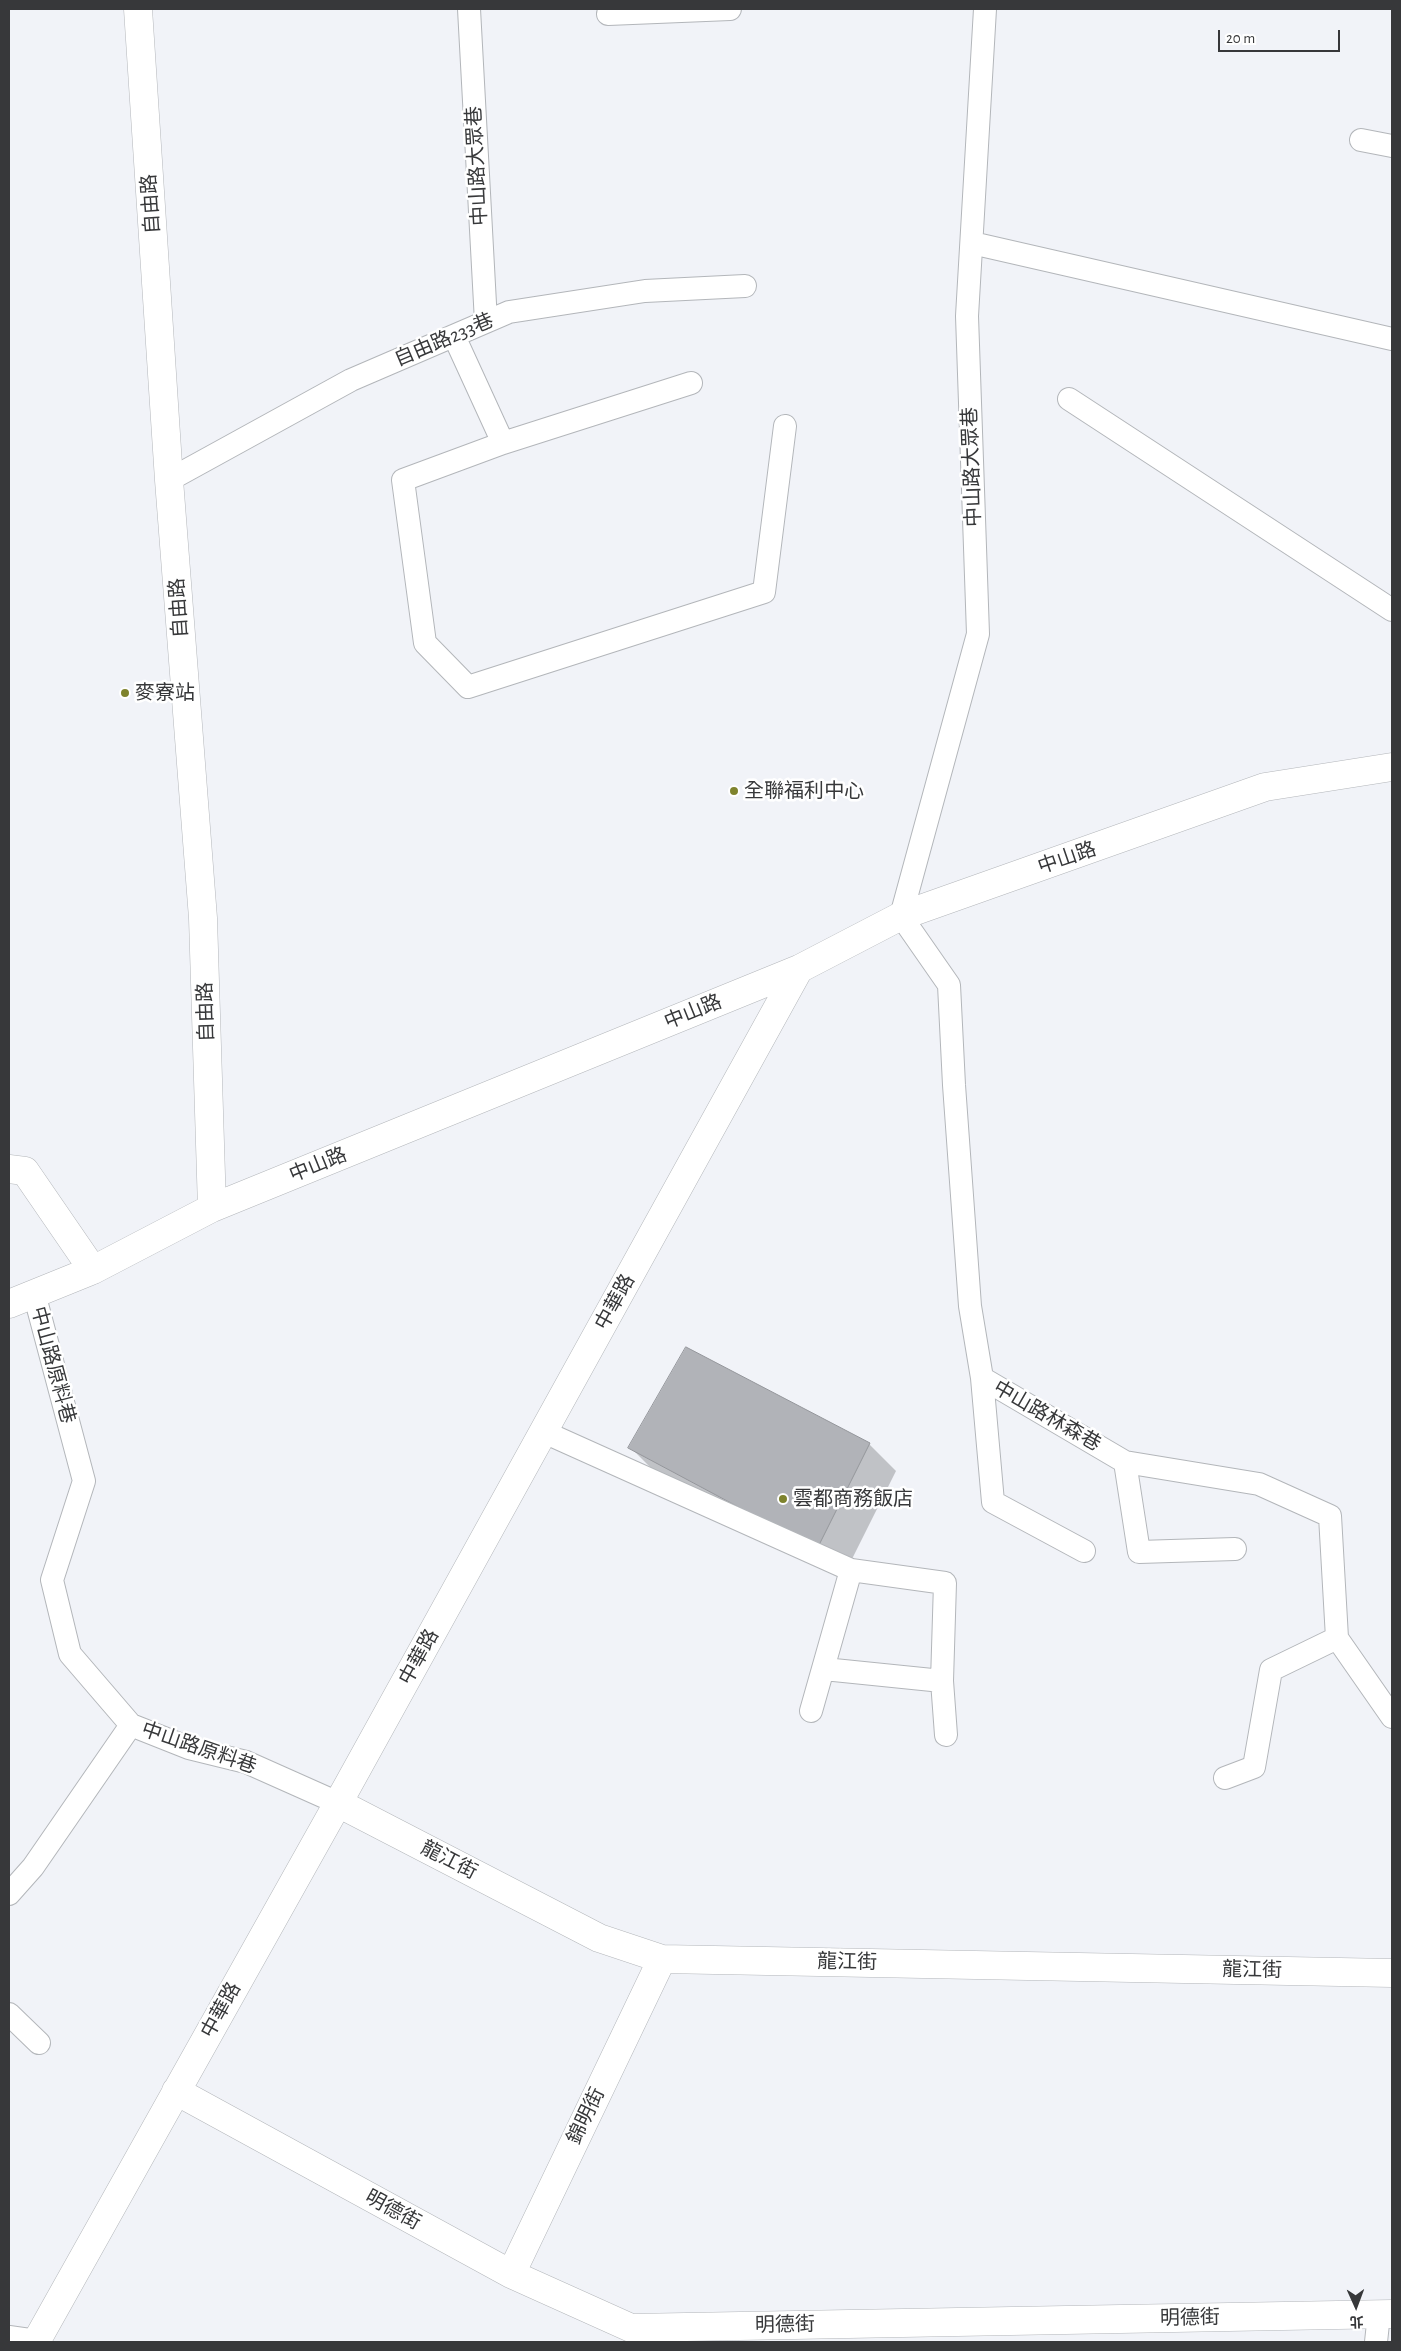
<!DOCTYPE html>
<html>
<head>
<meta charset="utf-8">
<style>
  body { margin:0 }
  #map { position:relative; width:1401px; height:2351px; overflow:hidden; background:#f1f3f8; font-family:"Alegreya Sans","Noto Sans TC",sans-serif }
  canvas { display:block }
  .frame { position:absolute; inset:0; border:10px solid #37383a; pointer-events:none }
  .north { position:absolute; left:1331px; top:2281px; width:50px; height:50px; -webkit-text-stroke:4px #fff; paint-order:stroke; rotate:178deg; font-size:14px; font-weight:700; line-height:20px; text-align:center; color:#37383a }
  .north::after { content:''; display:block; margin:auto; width:18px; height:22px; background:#37383a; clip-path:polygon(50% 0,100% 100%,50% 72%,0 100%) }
  .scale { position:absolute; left:1218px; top:30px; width:122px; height:22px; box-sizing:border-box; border:2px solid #37383a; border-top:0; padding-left:6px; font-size:15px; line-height:18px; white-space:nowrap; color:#37383a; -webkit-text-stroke:4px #fff; paint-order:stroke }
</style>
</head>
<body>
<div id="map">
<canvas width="1401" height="2351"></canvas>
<div class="frame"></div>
<div class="north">北</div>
<div class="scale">20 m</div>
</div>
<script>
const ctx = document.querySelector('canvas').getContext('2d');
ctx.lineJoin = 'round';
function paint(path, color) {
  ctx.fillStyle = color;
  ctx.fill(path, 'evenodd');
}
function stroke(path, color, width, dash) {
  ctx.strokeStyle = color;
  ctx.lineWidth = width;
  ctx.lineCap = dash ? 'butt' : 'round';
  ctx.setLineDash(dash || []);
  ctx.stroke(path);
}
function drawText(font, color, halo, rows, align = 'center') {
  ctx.font = font + ' "Alegreya Sans","Noto Sans TC",sans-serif';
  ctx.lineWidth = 5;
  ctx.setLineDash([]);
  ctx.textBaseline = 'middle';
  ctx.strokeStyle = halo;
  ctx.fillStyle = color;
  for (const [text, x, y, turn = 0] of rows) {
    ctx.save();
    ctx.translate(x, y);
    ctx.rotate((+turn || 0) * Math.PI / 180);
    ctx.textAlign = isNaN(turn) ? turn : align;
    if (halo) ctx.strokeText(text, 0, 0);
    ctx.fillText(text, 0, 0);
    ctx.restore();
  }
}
paint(new Path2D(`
  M869,1444L896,1471L844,1575L657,1474L630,1447Z`), '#0003');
const building = new Path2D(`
  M686,1347L870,1443L817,1549L628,1448Z`);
paint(building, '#b1b3b8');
stroke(building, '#94969b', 1);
const lane = new Path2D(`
  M469,9L486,322
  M985,9L967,316L978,634L901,916L949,985L954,1085L970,1306L982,1378L1125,1462L1259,1484L1330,1516L1337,1638L1392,1717
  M608,14L730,9
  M1361,140L1392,146
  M972,243L1392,339
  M454,336L503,443L691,383
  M1069,399L1392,610
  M503,443L403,480L425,643L468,687L764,592L785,426
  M169,480L351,380L509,312L645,291L745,286
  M34,1293L84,1481L52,1580L70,1654L131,1725L189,1748L246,1762L338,1803
  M982,1378L993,1502L1084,1551
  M544,1432L851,1570L811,1711
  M1125,1462L1139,1552L1235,1549
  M824,1669L942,1681L945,1583L851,1570
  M942,1681L946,1735
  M1225,1778L1254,1767L1271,1670L1337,1638
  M9,1894L33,1867L131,1725
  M9,2014L39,2043
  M9,2337L37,2341
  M1376,2342L1379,2314`);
const street = new Path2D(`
  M138,9L169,480L203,918L212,1208
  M9,1169L25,1171L93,1270
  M9,1304L93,1270L212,1208L799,969L901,916L1265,787L1392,767
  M338,1803L599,1938L662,1959L1392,1973
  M176,2091L511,2274L631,2328L1392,2314
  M511,2274L662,1959
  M36,2342L347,1787L799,969`);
stroke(lane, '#b3b6ba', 24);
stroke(street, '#b3b6ba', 29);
stroke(lane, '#fff', 22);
stroke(street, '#fff', 28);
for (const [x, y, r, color] of [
  [125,693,5,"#7e832d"],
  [734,791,5,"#7e832d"],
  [783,1499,5,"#7e832d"]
]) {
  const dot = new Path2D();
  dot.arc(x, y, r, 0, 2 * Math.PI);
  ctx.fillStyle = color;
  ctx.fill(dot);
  stroke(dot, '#fff', 2);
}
drawText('20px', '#37383a', '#fff', [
  ["中山路大眾巷",477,166,-93],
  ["自由路",151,204,-94],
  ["自由路233巷",444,340,-23],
  ["中山路大眾巷",972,467,-92],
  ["自由路",179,608,-94],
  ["中山路",1067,858,-19],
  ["自由路",206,1012,-92],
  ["中山路",693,1012,-22],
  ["中山路",318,1165,-22],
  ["中華路",615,1302,-61],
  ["中山路原料巷",53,1365,75],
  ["中山路林森巷",1047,1416,30],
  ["中華路",419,1657,-61],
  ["中山路原料巷",199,1748,19],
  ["龍江街",449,1860,27],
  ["龍江街",847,1962,1],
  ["龍江街",1252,1970,1],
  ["中華路",221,2010,-61],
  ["錦明街",586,2116,-64],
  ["明德街",393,2210,29],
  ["明德街",1190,2318,-1],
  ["明德街",785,2325,-1]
]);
drawText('20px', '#37383a', '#fff', [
  ["麥寮站",135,693],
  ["全聯福利中心",744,791],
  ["雲都商務飯店",793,1499]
], 'left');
</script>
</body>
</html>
